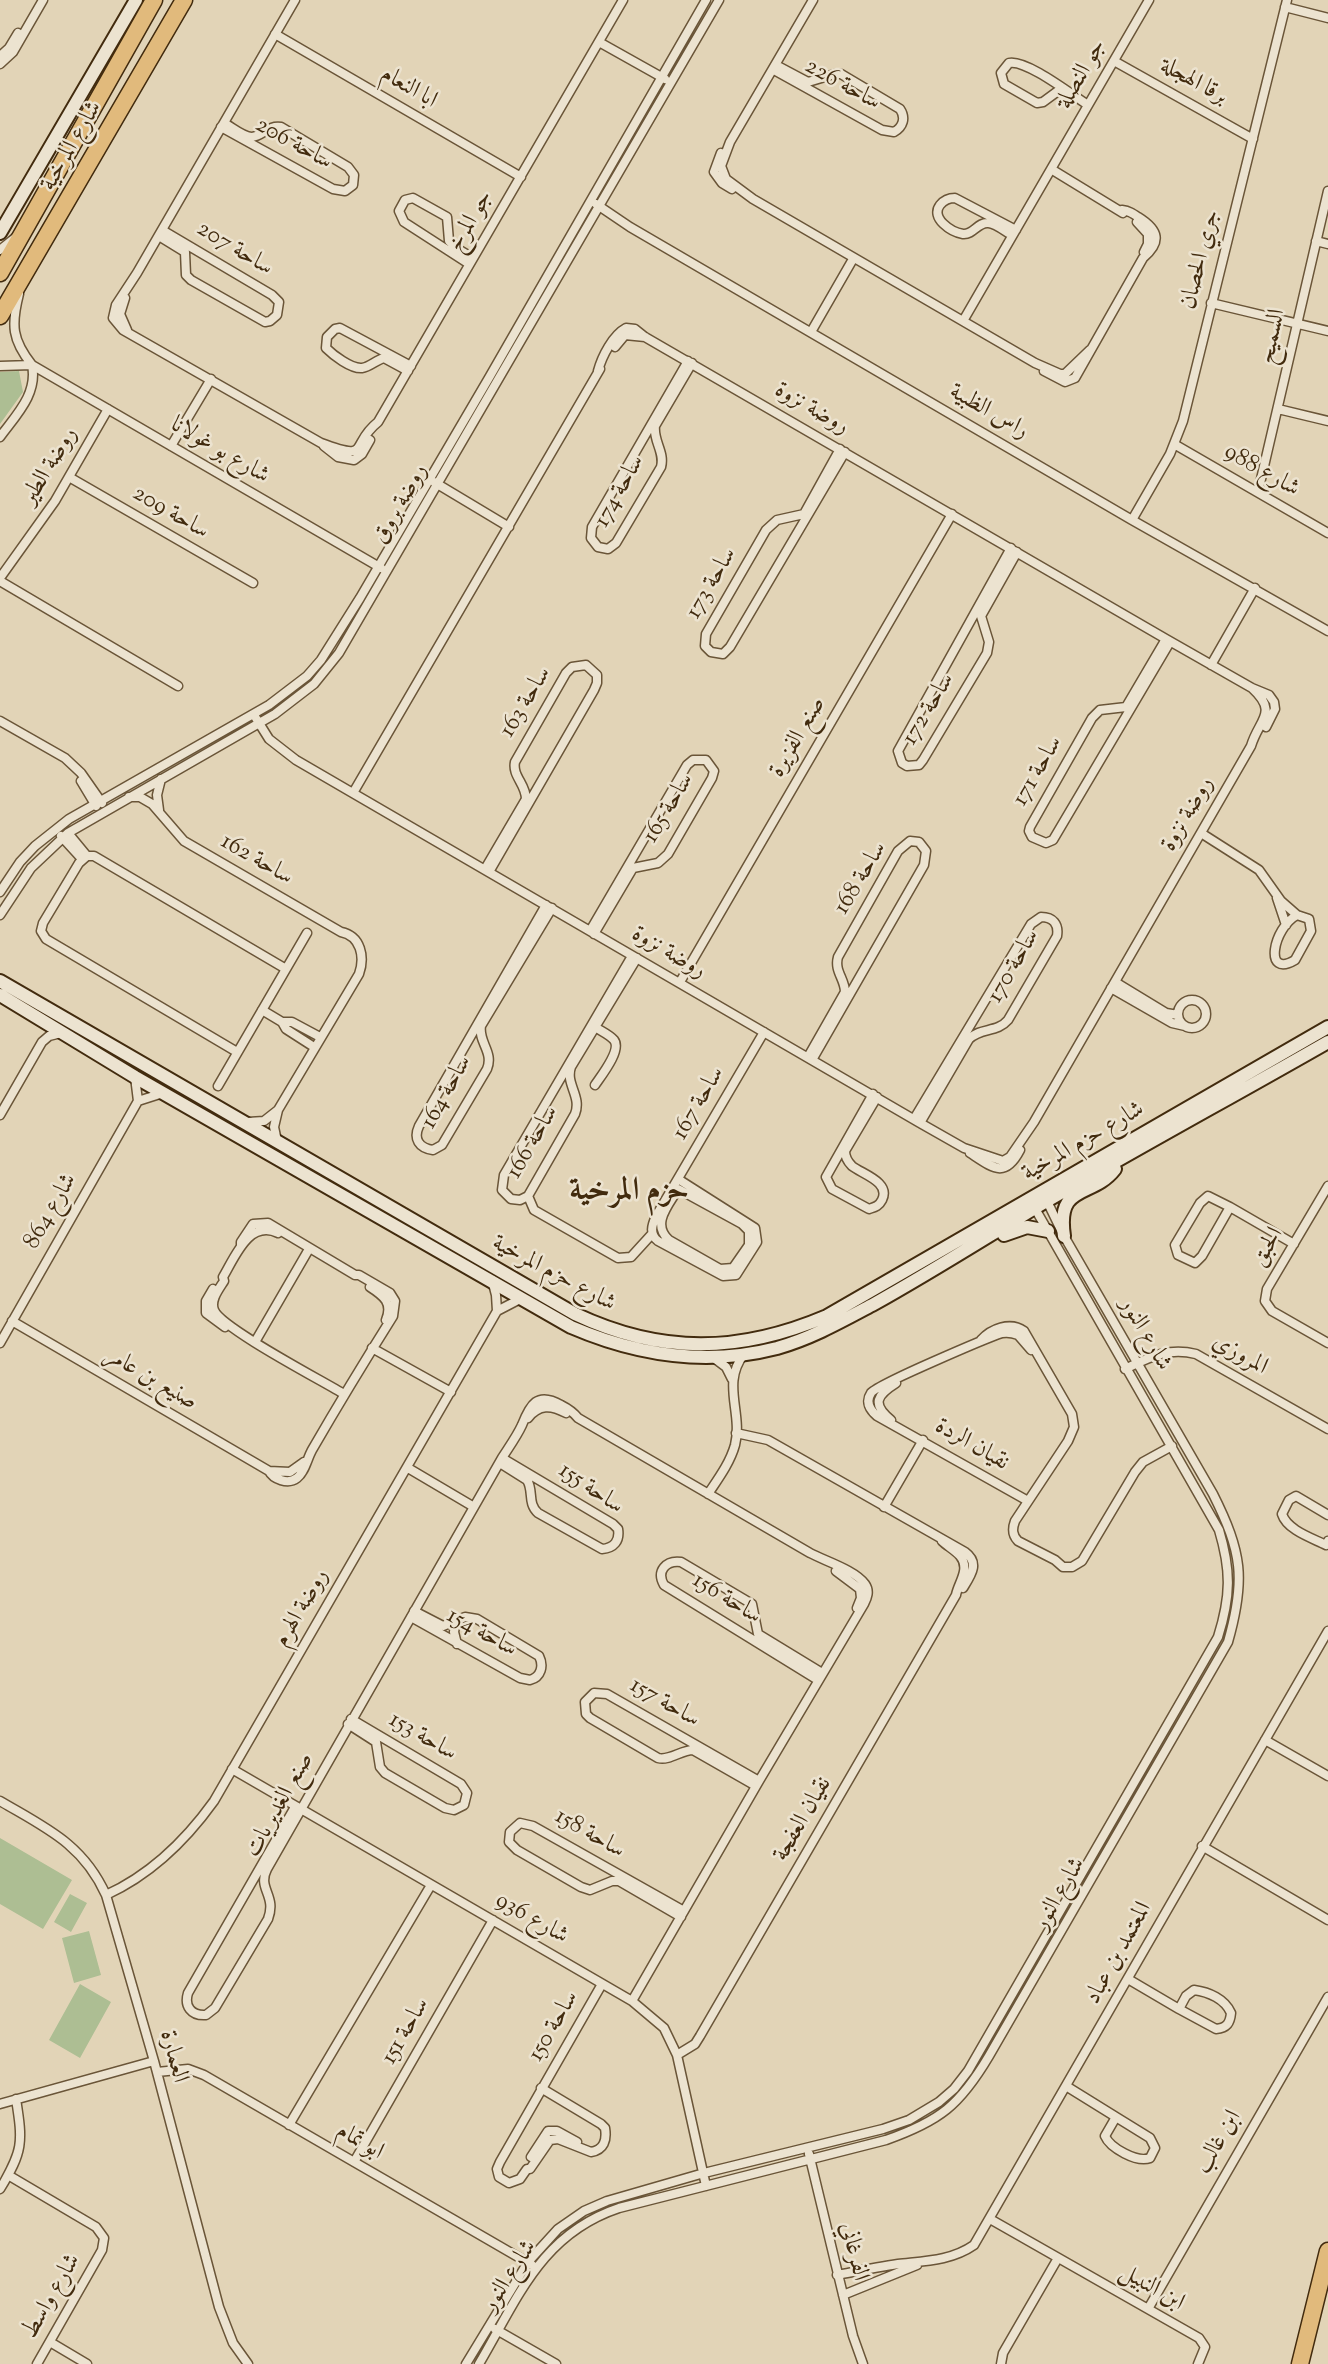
<!DOCTYPE html>
<html>
<head>
<meta charset="utf-8">
<style>
  body { margin:0 }
  canvas { display:block; background:#e2d4b7 }
</style>
</head>
<body>
<canvas width="1328" height="2364"></canvas>
<script>
const ctx = document.querySelector('canvas').getContext('2d');
ctx.lineJoin = 'round';
function paint(path, color) {
  ctx.fillStyle = color;
  ctx.fill(path, 'evenodd');
}
function stroke(path, color, width, dash) {
  ctx.strokeStyle = color;
  ctx.lineWidth = width;
  ctx.lineCap = dash ? 'butt' : 'round';
  ctx.setLineDash(dash || []);
  ctx.stroke(path);
}
function drawText(font, color, halo, rows, align = 'center') {
  ctx.font = font + ' "Sorts Mill Goudy",Amiri,serif';
  ctx.lineWidth = 5;
  ctx.setLineDash([]);
  ctx.textBaseline = 'middle';
  ctx.strokeStyle = halo;
  ctx.fillStyle = color;
  for (const [text, x, y, turn = 0] of rows) {
    ctx.save();
    ctx.translate(x, y);
    ctx.rotate((+turn || 0) * Math.PI / 180);
    ctx.textAlign = isNaN(turn) ? turn : align;
    if (halo) ctx.strokeText(text, 0, 0);
    ctx.fillText(text, 0, 0);
    ctx.restore();
  }
}
paint(new Path2D(`
  M19,371L23,392L0,424V372Z
  M0,1838L72,1880L43,1929L0,1904Z
  M70,1894L87,1903L71,1932L54,1922Z
  M89,1931L101,1975L74,1983L62,1938Z
  M80,1984L111,2002L80,2058L49,2040Z`), '#adbe93');
const street = new Path2D(`
  M295,0L137,273L116,305L113,318L123,330L321,443C372,462 349,445 378,422L623,0
  M813,0L730,142L721,166L726,179L753,199L1035,363L1060,374H1065L1090,350
  M1285,7L1328,18
  M275,34L521,177
  M599,42L665,79
  M0,56L9,48L18,33
  M1114,61L1253,139
  M0,64L13,52L43,0
  M774,70L882,130L894,132C903,127 906,118 900,109L841,74H835L808,82L776,65
  M1062,88L1043,102L1037,103L1004,84L1001,73L1009,63C1026,59 1072,95 1088,105
  M221,127L333,189L345,191L353,185L354,175L348,167L281,127C268,125 263,136 252,137C243,137 232,127 224,123
  M721,153L714,172L722,183L732,189
  M1051,169L1123,213
  M596,204L630,227L1132,520L1328,631
  M1137,222L1148,234V244L1144,252
  M1012,235C1006,232 995,223 988,223C978,222 973,235 963,234C951,232 930,218 940,205C944,200 949,198 955,198L1016,230
  M159,236L185,252L186,275L191,280L265,322L270,321L277,315L279,302L272,295L162,230
  M1316,241L1328,244
  M0,250L16,237
  M469,264L404,222L399,211L405,200L413,198L447,217L449,241L456,248L473,258
  M19,294C11,325 12,340 32,365L381,568
  M125,298L120,314L127,330
  M1211,303L1328,331
  M963,321L1149,0
  M811,332L853,259
  M615,347L625,335L645,337
  M688,361L592,527L591,538L598,547L608,549L616,543L661,467C665,452 653,441 655,426L692,363
  M0,366L32,365
  M408,371L384,358C376,360 370,367 362,368C351,369 333,355 326,348L327,337L335,329L340,328L411,366
  M598,371C602,356 613,335 626,328L635,329L645,337L1166,639L1252,688L1269,695L1274,702L1275,709L1266,727
  M1044,371L1065,382L1075,378L1143,258C1162,242 1159,230 1138,217C1132,213 1129,211 1122,210
  M1278,409L1328,421
  M0,437C16,415 38,394 32,365
  M1174,444L1328,533
  M171,446L211,379
  M324,446L338,457L354,460L362,454L370,440
  M840,449L804,514L777,520L766,530L706,634L705,646L711,652L723,654L730,647L845,452
  M69,477L253,583
  M434,482L509,527
  M1258,492L1328,191
  M1132,520L1170,454L1183,421L1287,0
  M1011,548L898,751L902,763L907,766L919,765L923,760L987,653L989,642L981,616L1017,552
  M0,578L55,501L108,409
  M0,581L178,686
  M1166,639L1126,707L1100,710L1092,718L1030,827L1029,831L1032,837L1046,843L1053,840L1170,642
  M1211,665L1255,588
  M254,715L269,739L296,760L920,1123L964,1148L1003,1161L1010,1157L1034,1122L1251,746C1259,719 1279,713 1252,688
  M0,721L65,758L81,773L102,803
  M81,781L96,806
  M353,793L600,369
  M129,797H140L152,804L184,841L341,932C361,936 365,957 359,974L278,1110L264,1121L248,1122
  M159,810L157,795L161,779
  M68,833L87,856
  M1201,833L1259,870L1281,901L1297,915
  M61,836L82,859
  M485,869L526,799C526,784 512,776 515,762L566,673L572,667L586,665L597,675V683L594,690L489,872
  M0,892L20,862L35,846L69,819L269,705L307,676L321,660L360,598L490,376L706,0
  M1277,898L1286,925
  M546,905L419,1126C413,1139 419,1148 433,1150L442,1145L487,1069C494,1052 478,1042 481,1026L552,908
  M0,915L31,868L68,833L275,714L314,684L339,653L719,0
  M1297,915L1309,919L1311,931L1295,960C1263,979 1273,928 1297,915Z
  M590,931L687,765L693,760H706L714,771L712,778L668,854L658,863L633,868L594,934
  M632,956L504,1175L502,1190L511,1199L520,1200L528,1196L575,1114C582,1096 565,1084 571,1067L637,958
  M680,982L952,514
  M1115,982L1166,1013L1178,1015
  M1111,988L1172,1023L1185,1026
  M1178 1014a14 14 0 1 1 28 0a14 14 0 1 1-28 0Z
  M262,1010L282,1022L286,1029L314,1047
  M282,1022H292L320,1037
  M237,1052L46,939L41,931L43,923L79,863L87,856H94L286,969
  M808,1057L845,992C845,979 834,971 838,957L898,851L910,841L919,842L926,851L924,865L812,1060
  M135,1077L138,1101
  M595,1085C601,1076 622,1050 614,1040C610,1035 601,1031 595,1027
  M218,1086L307,933
  M873,1094L826,1177L832,1189L869,1209C875,1207 879,1206 882,1200C891,1182 862,1174 852,1166C847,1161 845,1157 845,1151L877,1097
  M0,1115L42,1042L49,1036L61,1033
  M914,1119L1031,924L1041,917C1053,917 1059,924 1057,936L1008,1020C997,1033 981,1027 969,1039L920,1123
  M277,1141L274,1127L278,1110
  M970,1153C993,1168 1005,1179 1020,1150
  M678,1179L755,1228L757,1242L736,1275L723,1276L658,1241C649,1234 652,1225 656,1216L764,1032
  M1328,1186L1267,1289L1265,1301L1272,1311L1328,1343
  M678,1189L742,1224L749,1231V1245L733,1268L720,1269L669,1240C651,1224 668,1206 678,1189Z
  M528,1196L534,1210L618,1258L631,1257L652,1234
  M1208,1196L1230,1207L1202,1256L1195,1263L1178,1255L1175,1245L1200,1203Z
  M1230,1207L1294,1244
  M278,1233C249,1219 235,1257 223,1277L224,1281C219,1289 210,1300 214,1310C221,1328 321,1380 344,1394
  M492,1280L496,1295L497,1311
  M370,1287C384,1296 393,1303 386,1320
  M213,1289L206,1301V1313L225,1327
  M12,1321L269,1471C273,1479 288,1485 297,1478C305,1472 307,1459 312,1450C338,1405 366,1359 393,1316L395,1301L390,1293L359,1275H355L268,1223L253,1224L241,1242V1245
  M981,1340C991,1329 1010,1321 1024,1331L1072,1414L1074,1427L1068,1441L1015,1521C1012,1529 1012,1535 1018,1541L1055,1560L1063,1567H1072L1082,1561L1135,1472L1143,1462L1172,1446
  M255,1342L309,1249
  M0,1343L138,1101L163,1093
  M372,1348L451,1392
  M714,1358L726,1367L732,1379
  M1125,1369C1150,1357 1168,1347 1196,1354L1328,1429
  M528,1418C539,1404 551,1405 566,1413
  M891,1420C871,1404 877,1395 896,1383
  M736,1433L768,1440L965,1552C980,1563 971,1575 963,1588
  M500,1463L527,1480C534,1491 527,1503 538,1513L602,1549C614,1548 620,1541 618,1529L613,1524L502,1458
  M408,1468L474,1507
  M269,1471L290,1472L304,1462
  M708,1494C718,1479 730,1463 735,1445C743,1412 721,1384 744,1354
  M1028,1501L877,1416C870,1410 865,1402 871,1393C876,1385 987,1338 1002,1333C1008,1332 1013,1333 1018,1335L1031,1350
  M884,1507L923,1440
  M1328,1515L1296,1496L1289,1500L1282,1514C1287,1530 1312,1538 1326,1545L1328,1541
  M836,1571L860,1589L861,1598L857,1608
  M411,1617L520,1678L530,1680C541,1677 544,1666 539,1656L477,1619L465,1617L443,1626L414,1611
  M456,1621L454,1632L457,1644
  M818,1680L664,1585C656,1571 666,1560 681,1562L752,1604L758,1634L822,1673
  M348,1724L376,1742L380,1767L385,1773L445,1808L454,1810L464,1805L467,1793L461,1784L351,1719
  M1265,1740L1328,1776
  M232,1769L632,2001L664,2028L677,2055L706,2186
  M756,1786L693,1750C681,1750 670,1761 658,1758L590,1718L586,1714L585,1702L594,1693L607,1694L759,1781
  M0,1801C46,1828 83,1844 106,1895L154,2061L219,2307L233,2343L248,2364
  M295,1807L188,1993C184,2006 191,2016 206,2015L215,2008L268,1919C277,1895 257,1889 267,1869L502,1458C509,1447 517,1436 522,1425C530,1405 537,1391 561,1405C567,1408 574,1413 578,1418C656,1463 733,1508 810,1553C825,1561 855,1570 865,1584C870,1591 867,1598 864,1604L759,1781L632,2001
  M1202,1846L1328,1920
  M106,1895C150,1875 186,1840 214,1801L497,1311L522,1298
  M681,1917L619,1881H612L590,1890L581,1887L517,1850L509,1842L510,1832L520,1823L533,1826L684,1911
  M1128,1979L1179,2009
  M1194,1990C1209,1992 1225,1999 1231,2013C1230,2023 1227,2028 1216,2029L1179,2009L1186,1996Z
  M677,2055L695,2044L700,2036L956,1595C958,1583 971,1569 960,1556C955,1550 947,1546 942,1541
  M157,2072L188,2069L204,2075L532,2265
  M1066,2086L1116,2117
  M541,2088L601,2124L605,2128C607,2140 604,2150 591,2152L558,2139L550,2140L530,2169H527L520,2179L509,2183L499,2177L497,2169L500,2162L602,1984
  M0,2104L154,2061
  M1116,2117L1150,2138L1155,2148L1150,2158C1137,2163 1110,2148 1105,2136Z
  M289,2125L431,1885
  M809,2154L853,2336L863,2364
  M531,2157L548,2131H557L577,2142
  M354,2162L493,1920
  M8,2175L96,2227L104,2238L102,2250L37,2364
  M0,2189C23,2151 23,2143 16,2099
  M990,2219L1199,2338L1205,2347L1198,2364
  M837,2275C858,2271 878,2267 898,2264C924,2261 951,2261 974,2245L1328,1631
  M843,2295L917,2265
  M1148,2309L1328,1997
  M495,2329L556,2364
  M50,2342L87,2364
  M466,2364L528,2262L558,2229L584,2211L607,2201L704,2173L883,2129L909,2120L939,2102L954,2089L968,2071L1218,1637C1231,1596 1231,1570 1219,1530L1033,1205
  M479,2364C518,2298 541,2234 619,2208L886,2140C940,2121 960,2105 989,2056L1228,1642C1246,1579 1242,1552 1213,1494L1064,1236L1045,1197
  M1001,2364L1003,2353L1058,2258`);
const secondary = new Path2D(`
  M0,233L136,0
  M0,981L575,1314C662,1355 740,1353 827,1316L1328,1027
  M0,995L135,1077L571,1327C636,1355 707,1366 777,1348C812,1338 842,1321 874,1304C928,1274 980,1241 1033,1209C1130,1152 1230,1098 1328,1042
  M1004,1235L1027,1227L1048,1231
  M1064,1236C1056,1182 1092,1199 1115,1169`);
const highway = new Path2D(`
  M0,273L154,0
  M0,316L184,0
  M1300,2364L1328,2251`);
stroke(street, '#6a5538', 11);
stroke(secondary, '#422b0e', 16);
stroke(highway, '#422b0e', 19);
stroke(street, '#ece3d0', 8);
stroke(secondary, '#ece3d0', 12);
stroke(highway, '#e1ba7c', 16);
drawText('24px', '#422b0e', '#ece3d0', [
  ["جو النصلة",1083,75,-60],
  ["برقا الهجلة",1193,83,29],
  ["ساحة 226",842,86,29],
  ["ابا النعام",408,89,30],
  ["ساحة 206",293,145,29],
  ["شارع المرخية",73,147,-60],
  ["جو المرخ",472,222,-60],
  ["ساحة 207",234,250,31],
  ["جري الحصان",1202,260,-76],
  ["السميح",1274,337,-78],
  ["روضة نزوة",811,410,30],
  ["راس الظبية",988,413,30],
  ["شارع بو غولانا",219,452,30],
  ["روضة الطير",51,467,-59],
  ["شارع 988",1261,472,30],
  ["ساحة 174",621,492,-61],
  ["روضة بروق",402,505,-61],
  ["ساحة 209",170,514,30],
  ["ساحة 173",713,584,-60],
  ["ساحة 163",527,703,-59],
  ["ساحة 172",930,710,-59],
  ["صنع الفزيرة",799,738,-60],
  ["ساحة 171",1039,772,-60],
  ["ساحة 165",670,809,-59],
  ["روضة نزوة",1189,815,-60],
  ["ساحة 162",256,861,30],
  ["ساحة 168",862,879,-59],
  ["روضة نزوة",668,954,30],
  ["ساحة 170",1015,967,-60],
  ["ساحة 164",448,1093,-61],
  ["ساحة 167",700,1104,-60],
  ["ساحة 166",534,1143,-60],
  ["شارع حزم المرخية",1084,1143,-30],
  ["شارع 864",52,1212,-60],
  ["الحبق",1269,1248,-60],
  ["شارع حزم المرخية",553,1275,28],
  ["شارع النور",1144,1335,60],
  ["المروزي",1239,1356,29],
  ["صنيع بن عامر",150,1380,30],
  ["نقيان الردة",971,1446,30],
  ["ساحة 155",590,1490,34],
  ["ساحة 156",726,1600,32],
  ["روضة الهرم",303,1609,-60],
  ["ساحة 154",481,1634,29],
  ["ساحة 157",664,1704,30],
  ["ساحة 153",422,1738,30],
  ["صنع الغديريات",281,1806,-61],
  ["نقيان العفجة",804,1820,-60],
  ["ساحة 158",589,1835,30],
  ["شارع النور",1061,1895,-60],
  ["شارع 936",531,1920,30],
  ["المعتمد بن عباد",1120,1954,-61],
  ["ساحة 150",555,2027,-60],
  ["ساحة 151",407,2032,-60],
  ["العمارة",172,2057,75],
  ["ابو تمام",359,2143,30],
  ["ابن غالب",1220,2143,-60],
  ["الفرغاني",852,2252,76],
  ["شارع النور",511,2277,-57],
  ["ابن النبيل",1151,2289,30],
  ["شارع واسط",53,2297,-60]
]);
drawText('bold 32px', '#422b0e', '#ece3d0', [
  ["حزم المرخية",629,1194]
]);
</script>
</body>
</html>
